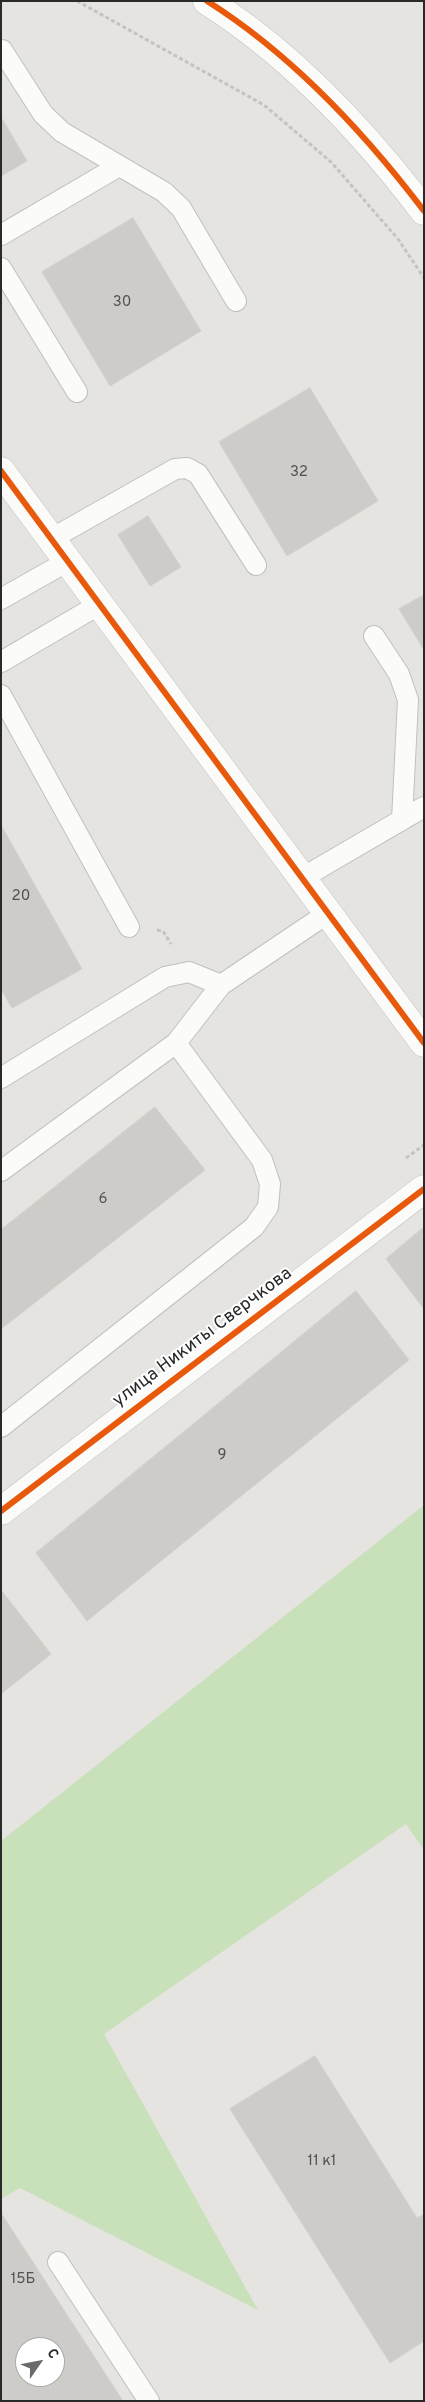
<!DOCTYPE html>
<html>
<head>
<meta charset="utf-8">
<style>
  body { margin:0 }
  #map { position:relative; width:425px; height:2402px; overflow:hidden; background:#e6e4e0; font-family:Overpass,sans-serif }
  canvas { display:block }
  .frame { position:absolute; inset:0; border:2px solid #292929; pointer-events:none }
  .north { position:absolute; left:15px; top:2337px; width:50px; height:50px; box-sizing:border-box; background:#fff; border:1px solid #a9a9a9; border-radius:50%; rotate:57deg; font-size:14px; font-weight:700; line-height:20px; text-align:center; color:#292929 }
  .north::after { content:''; display:block; margin:auto; width:18px; height:22px; background:#6b6a69; clip-path:polygon(50% 0,100% 100%,50% 72%,0 100%) }
</style>
</head>
<body>
<div id="map">
<canvas width="425" height="2402"></canvas>
<div class="frame"></div>
<div class="north">С</div>
</div>
<script>
const ctx = document.querySelector('canvas').getContext('2d');
ctx.lineJoin = 'round';
function paint(path, color) {
  ctx.fillStyle = color;
  ctx.fill(path, 'evenodd');
}
function stroke(path, color, width, dash) {
  ctx.strokeStyle = color;
  ctx.lineWidth = width;
  ctx.lineCap = dash ? 'butt' : 'round';
  ctx.setLineDash(dash || []);
  ctx.stroke(path);
}
function drawText(font, color, halo, rows, align = 'center') {
  ctx.font = font + ' Overpass,sans-serif';
  ctx.lineWidth = 4;
  ctx.setLineDash([]);
  ctx.textBaseline = 'middle';
  ctx.strokeStyle = halo;
  ctx.fillStyle = color;
  for (const [text, x, y, turn = 0] of rows) {
    ctx.save();
    ctx.translate(x, y);
    ctx.rotate((+turn || 0) * Math.PI / 180);
    ctx.textAlign = isNaN(turn) ? turn : align;
    if (halo) ctx.strokeText(text, 0, 0);
    ctx.fillText(text, 0, 0);
    ctx.restore();
  }
}
paint(new Path2D(`
  M424,1505V1850L406,1824L104,2034L258,2310L20,2188L1,2199V1841Z`), '#c8e1ba');
const building = new Path2D(`
  M1,117L27,161L1,176Z
  M133,218L201,331L110,386L42,272Z
  M310,388L378,501L287,556L219,442Z
  M148,516L181,567L150,586L118,535Z
  M424,595V650L399,609Z
  M1,825L82,969L12,1008L1,989Z
  M155,1107L205,1170L1,1329V1230Z
  M424,1227V1309L386,1259Z
  M356,1291L409,1360L87,1621L36,1553Z
  M1,1590L51,1654L1,1694Z
  M315,2056L417,2218L424,2214V2341L390,2363L230,2109Z
  M1,2213L123,2401H1ZM25,2347H55V2377H25Z`);
paint(building, '#ceccc9');
stroke(building, '#d2d0cc', 1);
const service = new Path2D(`
  M2,50L43,114L62,132L164,192L181,208L236,301
  M1,235L119,166
  M1,268L77,392
  M51,539L175,469L187,468L198,474L256,565
  M1,599L68,561
  M374,636L399,674L408,700L402,820
  M1,662L100,604
  M1,695L129,927
  M302,878L424,807
  M1,1078L165,977L189,972L221,985
  M1,1171L176,1043L221,985L328,913
  M1,1427L254,1227L268,1207L270,1184L262,1160L176,1043
  M58,2262L149,2401`);
const minor = new Path2D(`
  M207,1C291,54 364,132 424,211
  M1,471L424,1043
  M1,1511L424,1189`);
stroke(service, '#c0c0c1', 22);
stroke(minor, '#c0c0c1', 29);
stroke(new Path2D(`
  M77,1L264,105L331,162L398,239L424,278
  M157,930L163,931L171,944
  M406,1158L424,1145`), '#c3c3c2', 3, [4, 2.5]);
stroke(service, '#fbfbfa', 20);
stroke(minor, '#fbfbfa', 28);
stroke(new Path2D(`
  M207,1C291,54 364,132 424,211
  M1,471L424,1043
  M1,1511L424,1189`), '#e8590c', 6);
drawText('15px', '#535252', null, [
  ["30",122,303],
  ["32",299,473],
  ["20",21,897],
  ["6",103,1200],
  ["9",222,1456],
  ["11 к1",322,2162],
  ["15Б",23,2280]
]);
drawText('18px', '#292929', '#fff', [
  ["улица Никиты Сверчкова",203,1338,-37]
]);
</script>
</body>
</html>
